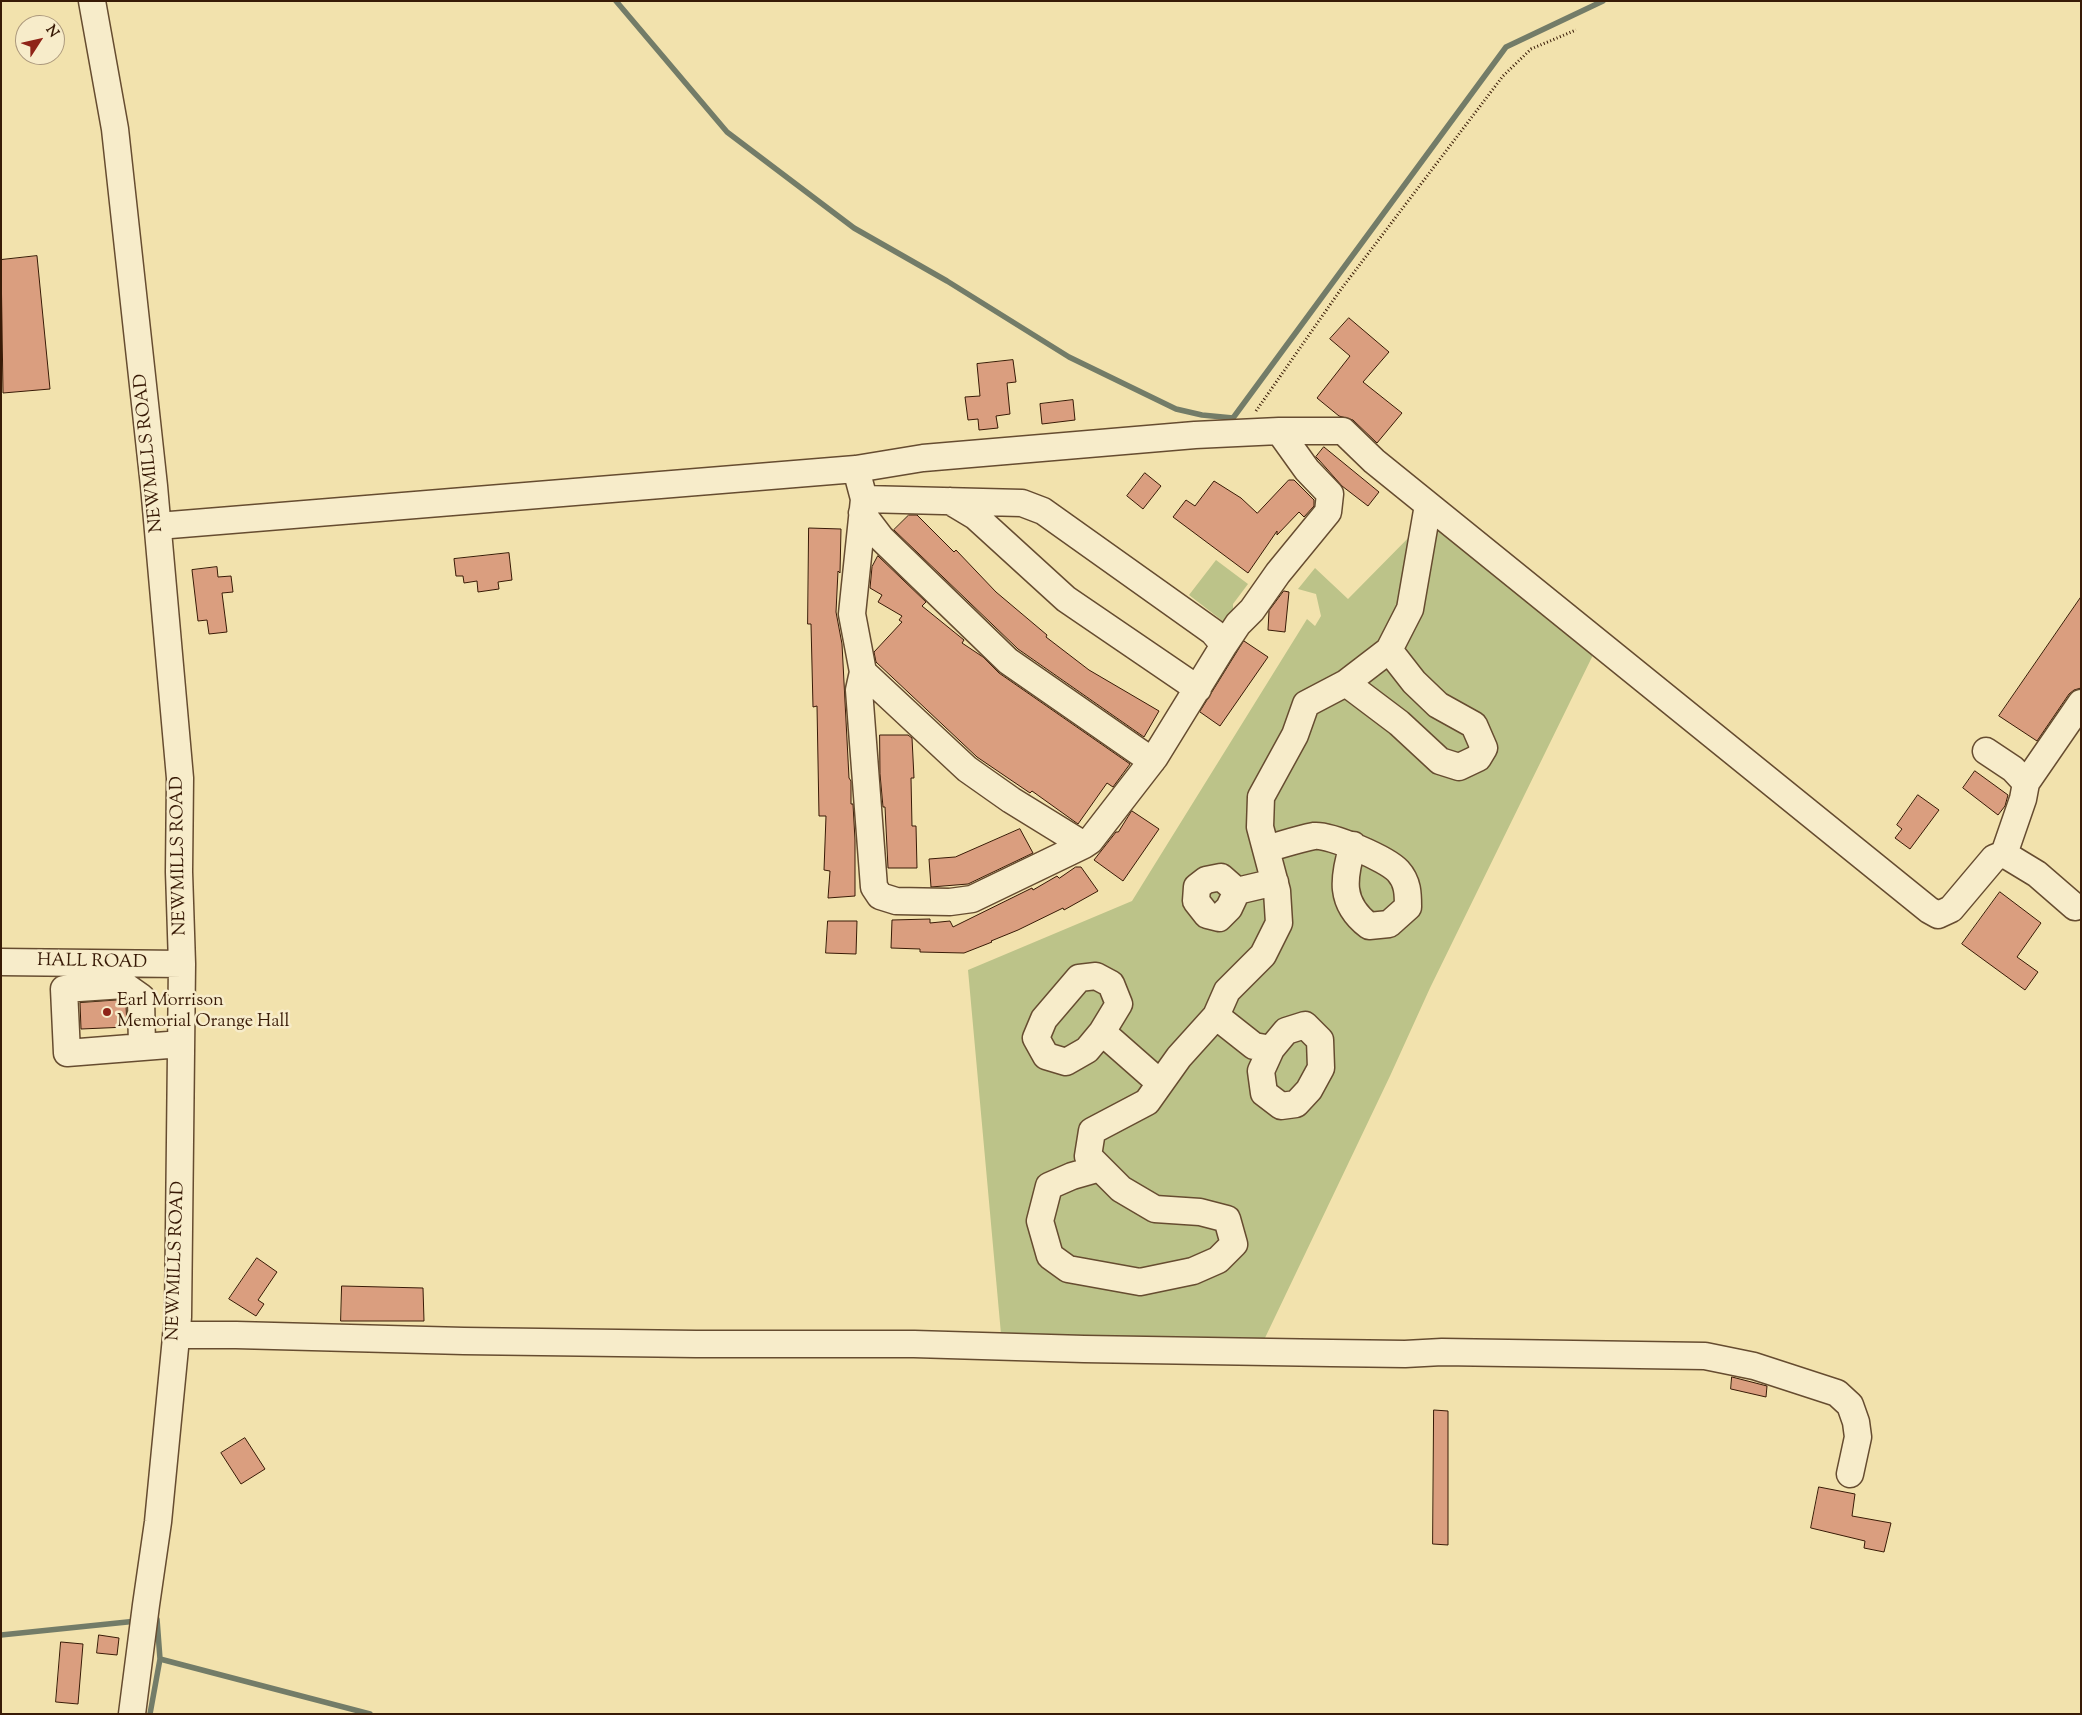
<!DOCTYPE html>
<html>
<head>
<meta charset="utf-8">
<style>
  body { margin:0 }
  #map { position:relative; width:2082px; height:1715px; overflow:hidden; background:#f2e2ad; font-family:"Sorts Mill Goudy",serif }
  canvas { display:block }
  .frame { position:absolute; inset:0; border:2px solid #381a06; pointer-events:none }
  .north { position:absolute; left:15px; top:15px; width:50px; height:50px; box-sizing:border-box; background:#f7ecca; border:1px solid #ab987c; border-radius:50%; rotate:55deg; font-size:14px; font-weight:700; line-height:20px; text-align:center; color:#381a06 }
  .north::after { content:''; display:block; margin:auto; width:18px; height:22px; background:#8f2418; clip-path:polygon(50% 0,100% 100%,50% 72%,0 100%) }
</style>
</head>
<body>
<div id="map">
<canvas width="2082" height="1715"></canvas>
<div class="frame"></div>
<div class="north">N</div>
</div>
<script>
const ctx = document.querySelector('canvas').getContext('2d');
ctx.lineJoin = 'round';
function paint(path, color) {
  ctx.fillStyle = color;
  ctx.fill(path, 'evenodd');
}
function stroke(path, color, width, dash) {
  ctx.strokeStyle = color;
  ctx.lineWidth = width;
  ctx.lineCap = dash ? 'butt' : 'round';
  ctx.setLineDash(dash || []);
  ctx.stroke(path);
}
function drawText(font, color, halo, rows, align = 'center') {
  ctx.font = font + ' "Sorts Mill Goudy",serif';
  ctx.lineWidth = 5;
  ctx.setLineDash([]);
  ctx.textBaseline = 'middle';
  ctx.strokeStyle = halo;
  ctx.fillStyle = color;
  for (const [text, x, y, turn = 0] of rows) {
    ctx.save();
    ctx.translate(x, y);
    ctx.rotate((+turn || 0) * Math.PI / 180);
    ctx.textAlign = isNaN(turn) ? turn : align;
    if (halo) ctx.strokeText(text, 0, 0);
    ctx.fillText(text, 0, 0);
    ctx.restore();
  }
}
paint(new Path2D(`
  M1423,523L1437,525L1593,655L1430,988L1390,1076L1264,1340H1128L1001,1334L968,970L1132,901L1307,619L1315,626L1321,616L1316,594L1298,589L1315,568L1348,599Z
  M1216,560L1248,584L1233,604V611L1224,622L1189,595Z`), '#bcc389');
stroke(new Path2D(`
  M616,1L727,132L854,228L947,281L1069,357L1176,409L1202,415L1233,418L1506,47L1603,1
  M154,1619H157L160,1659L370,1714
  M1,1635L137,1621
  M150,1714L160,1659`), '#737c68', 5.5);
const building = new Path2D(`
  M37,256L50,389L3,393L1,260Z
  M1349,318L1389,352L1363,382L1402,413L1377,443L1353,420L1339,416L1317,398L1350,356L1330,339Z
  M1013,360L1016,382L1007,383L1010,414L996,416L998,428L979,430L978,419L968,420L965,397L980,396L977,364Z
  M1073,400L1075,420L1042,424L1040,404Z
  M1324,447L1379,492L1368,506L1342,486L1319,460L1316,457Z
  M1145,473L1161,486L1143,509L1127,496Z
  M1289,480H1294L1314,500V506L1304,517L1299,512L1277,535V531L1248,573L1173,517L1186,500L1195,506L1214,481L1241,498L1257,513Z
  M909,515H917L954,552L956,550L996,592L1047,635L1046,637L1089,670L1159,711L1144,737L1018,649L894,530Z
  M809,528L841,529L840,573L838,571L836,612L842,644L849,778L851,781V804H853L855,840V896L828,898L830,871L824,870L826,816H819L817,706L813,707L811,624H808Z
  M509,553L512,580L498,582L499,589L478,592L477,581L464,583L463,576H456L454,559Z
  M878,556L926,602L922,606L964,640L962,643L983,657L999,673L1130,764L1113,787L1107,783L1078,824L1032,791L1030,793L977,757L876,662L874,652L902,622L899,620L902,616L878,602L882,595L870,588L872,567Z
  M217,567L218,577L231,576L233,592L222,593L227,632L209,634L207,620L198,621L192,570Z
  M1284,591L1289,592L1285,632L1268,630L1269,611Z
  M2081,597V688L2074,690L2069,694L2037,741L1999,716Z
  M1244,641L1268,657L1220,726L1200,712Z
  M880,735H908L912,738L914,778H911L912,826H916L917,868H888L885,807H883L880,774Z
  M1975,771L2008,795L2005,806L1998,815L1963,788Z
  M1918,795L1939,810L1910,849L1895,838L1902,829L1897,825Z
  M1132,811L1159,829L1123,881L1094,860L1116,832H1118Z
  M1020,829L1033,853L968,884L931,887L929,859L955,857Z
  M1076,867H1081L1098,891L1064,910L1063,908L1018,930L991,941L992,942L964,953L920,952V949L891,948L892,920L930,919V923L950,921L953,927L1032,888L1033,890L1057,876L1059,878Z
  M2000,892L2041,923L2017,957L2038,972L2025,990L1962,944Z
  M828,921H857L856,954L826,953Z
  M120,1000L126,1005L127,1027L81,1029L80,1003Z
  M257,1258L277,1272L258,1300L264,1304L256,1316L229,1299Z
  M342,1286L423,1288L424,1321H341Z
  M1732,1377L1767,1386L1766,1397L1731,1389Z
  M1434,1410L1448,1411V1545L1433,1544Z
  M245,1438L265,1469L241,1484L221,1453Z
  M1819,1487L1855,1494L1852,1516L1891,1523L1884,1552L1864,1548L1865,1541L1811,1528Z
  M99,1635L119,1638L117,1655L97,1653Z
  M61,1642L83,1644L78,1704L56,1702Z`);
paint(building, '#da9e7f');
stroke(building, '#381a06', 1);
const minor = new Path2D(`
  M92,1L115,129L154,486L180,778L179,872L182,964L178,1317L158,1522L146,1605L132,1714
  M856,469L864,499L852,614L863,672L967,769L1011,800L1084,845L1090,841L1155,757L1224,645L1213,632L1043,511L1022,503L864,499
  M950,501L975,516L1066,599L1198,689
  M862,513L881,538L1008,661L1152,761
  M158,526L856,469L923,458L1195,435L1279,431H1343L1374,461L1929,910L1938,915L1951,909L1994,858L2004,854L2037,874L2075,907
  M1224,645L1238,624L1252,610L1278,573L1328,512L1330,494L1307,470L1279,431
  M863,672L859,690L874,887L880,896L896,901L950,902L972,899L1084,845
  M1346,683L1399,723L1440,761L1459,767L1478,758L1484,748L1474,725L1438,705L1414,682L1389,650
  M1986,751L2013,769L2026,783L2023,799L2004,854
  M2026,783L2081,703
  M1266,849C1281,845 1298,839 1314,836C1330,834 1387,859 1398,871C1408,882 1408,894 1408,907L1389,924L1369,926C1339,903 1343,878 1353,845
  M1237,891L1221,877L1206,880L1197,887L1196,901L1207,915L1219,918L1229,908L1237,891L1275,882
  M1,962L182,964
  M1216,1016L1254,1046L1271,1049L1286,1031L1305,1025L1320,1040L1321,1068L1309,1090L1296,1104L1281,1106L1264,1093L1261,1071L1271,1049
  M1102,1032L1119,1004L1111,984L1096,976L1079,978L1044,1019L1036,1038L1046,1056L1066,1062L1087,1050L1102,1032L1160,1083
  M142,1047L141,997L124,985L64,989L67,1053L181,1044
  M1100,1168L1072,1176L1049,1186L1040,1221L1050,1256L1068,1269L1140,1282L1193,1271L1218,1260L1234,1244L1227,1219L1200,1212L1155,1209L1121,1189L1088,1156L1092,1131L1147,1102L1179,1057L1216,1016L1227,991L1263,955L1279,923L1277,891L1260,827L1261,797L1295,735L1306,704L1346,683L1389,650L1410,609L1428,505
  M176,1335H236L464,1341L696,1344H914L1084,1349L1331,1353L1405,1354L1442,1352L1705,1356L1754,1366L1837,1393L1850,1405L1856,1422L1858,1437L1850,1474`);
stroke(minor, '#664c30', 29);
stroke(new Path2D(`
  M1256,411L1339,292L1503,76L1531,49L1576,30`), '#381a06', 3, [1, 2.5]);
stroke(minor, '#f7ecca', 26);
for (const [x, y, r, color] of [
  [107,1012,5,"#8f2418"]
]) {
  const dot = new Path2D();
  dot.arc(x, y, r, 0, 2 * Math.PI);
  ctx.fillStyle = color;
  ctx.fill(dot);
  stroke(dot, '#f7ecca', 2);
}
drawText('18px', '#381a06', '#f7ecca', [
  ["NEWMILLS ROAD",150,453,-96],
  ["NEWMILLS ROAD",180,856,-91],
  ["HALL ROAD",92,963,1],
  ["NEWMILLS ROAD",177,1261,-88]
]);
drawText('18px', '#381a06', '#f7ecca', [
  ["Earl Morrison",117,1002],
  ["Memorial Orange Hall",117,1023]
], 'left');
</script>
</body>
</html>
